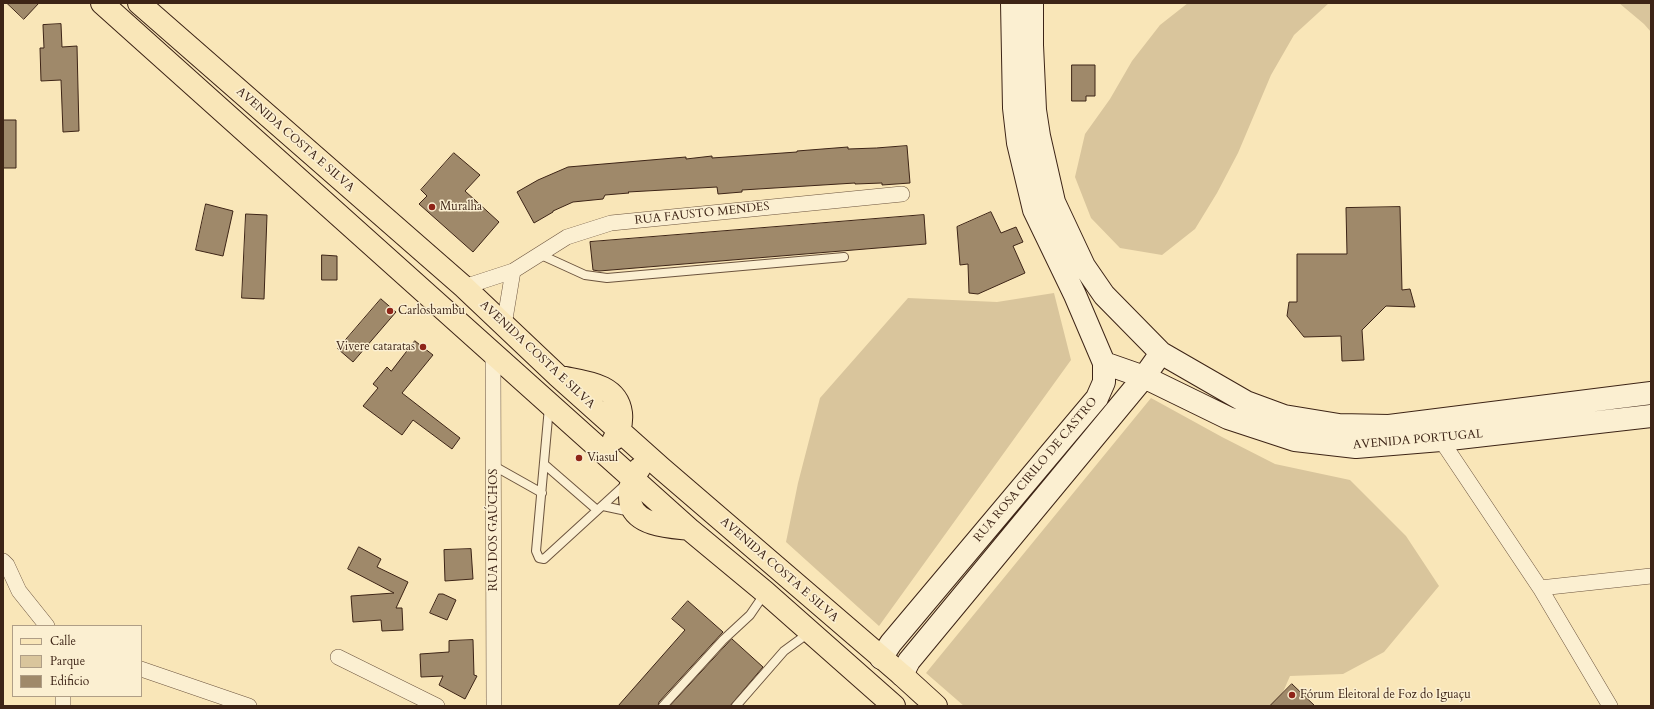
<!DOCTYPE html>
<html>
<head>
<meta charset="utf-8">
<style>
  body { margin:0 }
  #map { position:relative; width:1654px; height:709px; overflow:hidden; background:#f9e6b8; font-family:Cardo,serif }
  canvas { display:block }
  .frame { position:absolute; inset:0; border:4px solid #3d2416; pointer-events:none }
  .legend { position:absolute; left:12px; top:625px; width:130px; height:72px; box-sizing:border-box; background:#fbefd1; border:1px solid #af9e86; margin:0; padding:5px 7px; list-style:none; font-size:12px; color:#3d2416 }
  .legend li { display:flex; align-items:center; gap:8px; height:20px }
  .legend b { width:20px; border:1px solid #af9e86 }
</style>
</head>
<body>
<div id="map">
<canvas width="1654" height="709"></canvas>
<div class="frame"></div>
<ul class="legend">
<li><b style="height:5px;background:#f9e6b8"></b>Calle</li>
<li><b style="height:11px;background:#d9c59c"></b>Parque</li>
<li><b style="height:11px;background:#9f896a"></b>Edificio</li>
</ul>
</div>
<script>
const ctx = document.querySelector('canvas').getContext('2d');
ctx.lineJoin = 'round';
function paint(path, color) {
  ctx.fillStyle = color;
  ctx.fill(path, 'evenodd');
}
function stroke(path, color, width, dash) {
  ctx.strokeStyle = color;
  ctx.lineWidth = width;
  ctx.lineCap = dash ? 'butt' : 'round';
  ctx.setLineDash(dash || []);
  ctx.stroke(path);
}
function drawText(font, color, halo, rows, align = 'center') {
  ctx.font = font + ' Cardo,serif';
  ctx.lineWidth = 3;
  ctx.setLineDash([]);
  ctx.textBaseline = 'middle';
  ctx.strokeStyle = halo;
  ctx.fillStyle = color;
  for (const [text, x, y, turn = 0] of rows) {
    ctx.save();
    ctx.translate(x, y);
    ctx.rotate((+turn || 0) * Math.PI / 180);
    ctx.textAlign = isNaN(turn) ? turn : align;
    if (halo) ctx.strokeText(text, 0, 0);
    ctx.fillText(text, 0, 0);
    ctx.restore();
  }
}
paint(new Path2D(`
  M1188,3H1329L1294,35L1271,75L1238,153L1217,193L1195,229L1162,255L1120,248L1091,218L1075,177L1085,134L1110,99L1132,61L1160,25Z
  M1619,3H1651V32L1644,24Z
  M1054,293L1071,360L879,626L786,542L798,483L820,398L908,298L997,302Z
  M1151,398L1222,437L1275,464L1350,480L1406,536L1439,586L1384,652L1343,674L1290,676L1277,706H964L926,673Z`), '#d9c59c');
const building = new Path2D(`
  M7,3H39L24,19Z
  M61,24L62,47L77,46L79,131L63,132L61,80L41,81L40,48H44L43,25Z
  M1072,65H1095V96H1086V101H1072Z
  M3,120H16V168H3Z
  M907,146L910,183L882,185V183L855,184V183L742,190V192L718,194L717,187L628,192L629,193L605,195L603,199L573,202L553,211V212L534,223L517,192L538,180L568,167L686,157V159L712,156V158L797,152V151L848,147V149L876,148Z
  M454,153L480,175L465,191L499,222L473,252L419,204L427,196L421,190Z
  M206,204L233,211L223,256L196,250Z
  M1400,207L1402,290L1410,289L1415,307L1386,306L1362,330L1364,360L1342,361L1341,336L1304,337L1287,316L1289,302H1297V254H1347L1346,208Z
  M991,212L1001,233L1016,227L1023,242L1013,246L1025,273L978,294L969,293L968,264L960,265L957,227Z
  M246,214L267,215L264,299L242,298Z
  M924,215L926,244L599,271L593,270L590,242Z
  M322,255L337,256V280H322Z
  M381,299L396,312L353,362L338,349Z
  M415,341L433,355L402,393L460,438L452,449L413,420L402,435L363,406L378,388L373,384L387,367L391,371Z
  M359,547L381,559L377,567L408,582L396,608H402L403,630L382,631L381,620L353,622L351,596L394,593L348,569Z
  M471,549L473,579L445,581L444,550Z
  M439,594H443L456,600L447,620L430,613Z
  M688,601L723,632L659,702L658,706H618L685,630L672,619Z
  M732,639L763,667L730,706H670Z
  M473,640L474,675L477,676L465,699L439,685L443,676L421,677L420,654L449,652V641Z
  M1292,684L1315,706H1270Z`);
paint(building, '#9f896a');
stroke(building, '#3d2416', 1);
const service = new Path2D(`
  M539,254L585,275L607,278L844,257
  M549,407L536,551L539,558L544,559L626,484
  M544,464L597,510
  M494,466L542,493
  M603,506L631,512
  M663,706L723,640L750,615L765,593
  M736,706L784,651L810,632`);
const minor = new Path2D(`
  M464,287L513,271L567,237L611,223L902,194
  M504,325L513,271
  M493,355L494,706
  M1441,440L1540,588L1610,706
  M3,561L7,565L19,591L47,626
  M1540,588L1651,576
  M338,657L437,706
  M141,669L249,706
  M63,696V706`);
const secondary = new Path2D(`
  M1161,353L1246,402L1284,416L1339,425L1389,426L1651,393
  M1104,363L1144,377L1228,418L1295,440L1356,447L1441,440L1651,416
  M881,658L891,643L1097,398L1104,382V363L1075,295L1034,210L1018,143L1014,108L1012,3
  M902,675L909,661L1144,377L1161,353L1104,295L1084,266L1054,202L1039,136L1035,110L1032,45V3`);
const primary = new Path2D(`
  M102,3L689,529L765,592L894,706
  M139,3L464,287L558,376L661,468L902,675L936,706
  M560,377C583,382 617,383 621,413C622,423 620,431 614,439
  M639,469C633,477 629,485 630,495C630,498 630,502 631,505C638,526 671,527 689,529`);
stroke(service, '#6c543e', 10);
stroke(minor, '#6c543e', 16);
stroke(secondary, '#3d2416', 24);
stroke(primary, '#3d2416', 24);
stroke(service, '#fbefd1', 8);
stroke(minor, '#fbefd1', 15);
stroke(secondary, '#fbefd1', 22);
stroke(primary, '#f9e6b8', 22);
for (const [x, y, r, color] of [
  [432,207,4,"#8f2418"],
  [390,311,4,"#8f2418"],
  [423,347,4,"#8f2418"],
  [579,458,4,"#8f2418"],
  [1292,695,4,"#8f2418"]
]) {
  const dot = new Path2D();
  dot.arc(x, y, r, 0, 2 * Math.PI);
  ctx.fillStyle = color;
  ctx.fill(dot);
  stroke(dot, '#fbefd1', 1.5);
}
drawText('12px', '#3d2416', '#fbefd1', [
  ["AVENIDA COSTA E SILVA",295,140,41],
  ["RUA FAUSTO MENDES",702,214,-6],
  ["AVENIDA COSTA E SILVA",537,355,43],
  ["AVENIDA PORTUGAL",1418,440,-5],
  ["RUA ROSA CIRILO DE CASTRO",1036,470,-50],
  ["RUA DOS GAÚCHOS",494,530,-90],
  ["AVENIDA COSTA E SILVA",779,570,41]
]);
drawText('12px', '#3d2416', '#fbefd1', [
  ["Muralha",440,207],
  ["Carlosbambu",398,311],
  ["Vivere cataratas",415,347,"right"],
  ["Viasul",587,458],
  ["Fórum Eleitoral de Foz do Iguaçu",1300,695]
], 'left');
</script>
</body>
</html>
